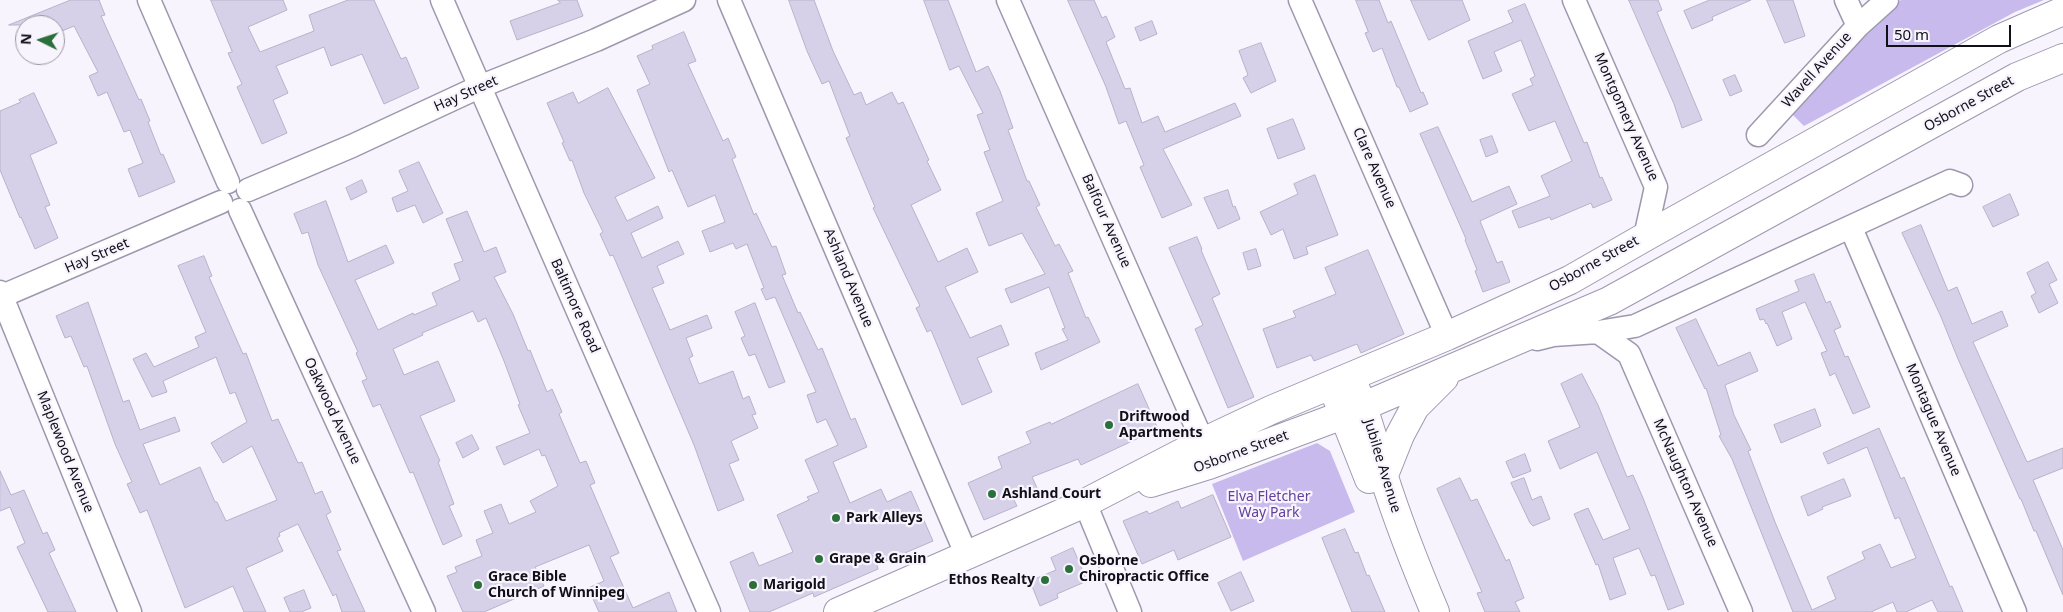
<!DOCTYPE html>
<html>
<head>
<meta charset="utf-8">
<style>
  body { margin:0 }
  #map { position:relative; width:2063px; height:612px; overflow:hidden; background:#f7f4fe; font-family:"Noto Sans",sans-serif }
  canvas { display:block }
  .north { position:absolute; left:15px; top:15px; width:50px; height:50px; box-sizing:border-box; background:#f7f4fe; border:1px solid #9b98a2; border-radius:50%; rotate:274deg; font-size:14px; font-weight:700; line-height:20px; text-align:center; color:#110f17 }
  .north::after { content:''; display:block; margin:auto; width:18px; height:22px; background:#2b6f3a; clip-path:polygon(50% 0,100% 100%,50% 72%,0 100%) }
  .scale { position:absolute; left:1886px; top:25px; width:125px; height:22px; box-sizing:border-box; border:2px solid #110f17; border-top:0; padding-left:6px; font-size:15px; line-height:18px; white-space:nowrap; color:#110f17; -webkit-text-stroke:4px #f7f4fe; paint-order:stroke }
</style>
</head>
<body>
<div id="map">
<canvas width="2063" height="612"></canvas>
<div class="north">N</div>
<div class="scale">50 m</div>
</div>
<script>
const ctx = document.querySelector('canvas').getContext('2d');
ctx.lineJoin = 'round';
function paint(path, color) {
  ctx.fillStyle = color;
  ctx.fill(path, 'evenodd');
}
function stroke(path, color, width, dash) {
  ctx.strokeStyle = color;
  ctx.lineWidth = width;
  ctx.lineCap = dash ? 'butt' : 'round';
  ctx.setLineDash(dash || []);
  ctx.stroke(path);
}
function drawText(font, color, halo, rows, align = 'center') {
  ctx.font = font + ' "Noto Sans",sans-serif';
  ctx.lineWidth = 4.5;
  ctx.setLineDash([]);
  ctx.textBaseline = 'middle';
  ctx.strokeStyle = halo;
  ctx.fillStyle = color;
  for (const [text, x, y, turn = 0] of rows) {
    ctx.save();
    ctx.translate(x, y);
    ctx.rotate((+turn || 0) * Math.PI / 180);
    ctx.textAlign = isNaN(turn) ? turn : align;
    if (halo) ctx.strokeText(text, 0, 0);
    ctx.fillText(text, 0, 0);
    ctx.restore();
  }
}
paint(new Path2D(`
  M1901,0H2044L2015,12L1804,126L1791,113L1863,34Z
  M1317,443L1330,451L1355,512L1243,561L1212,484Z`), '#c9baee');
const building = new Path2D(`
  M71,0H99L105,15L101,16L139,100L141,99L150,121L148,122L161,155L163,154L175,182L139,197L128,169L143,163L130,130L124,132L107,92L98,96L89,76L98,72L74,26L55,34V25H9Z
  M211,0H283L287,10L248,27L260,52L314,31L309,15L348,0H374L401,59L406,57L419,88L384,104L362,54L331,66L324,47L276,66L288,93L273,100L287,133L262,144L237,87L242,84L228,53L232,52Z
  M558,0H577L583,16L517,40L510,21L560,3Z
  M789,0H814L833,51L854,95L861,92L866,105L892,92L898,104L903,102L929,160L927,161L941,190L911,205L938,262L967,248L978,272L945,287L970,338L1001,325L1009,345L977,358L992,392L962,405L931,330L927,332L916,308L920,306L873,208L875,207L846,138L850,136L829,81L822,84L807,51Z
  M924,0H948L976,72L988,66L1000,91L1013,128L1008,130L1027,181H1029L1040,205L1036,207L1055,246L1059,244L1073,271L1068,273L1086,318L1088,317L1100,342L1041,370L1035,353L1068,340L1062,329L1065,328L1049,287L1011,303L1005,289L1045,274L1022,233L989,246L976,213L1003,201L984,152L990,150L977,115L983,113L959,66L950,70Z
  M1068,0H1094L1102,18L1106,16L1115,37L1106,42L1125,89L1130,88L1142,123L1158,116L1165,132L1235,103L1241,116L1163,149L1192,205L1162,218L1140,167L1144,165L1126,121L1119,124L1106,87Z
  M1356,0H1379L1388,23L1391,21L1421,93L1423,92L1428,104L1410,112L1399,87H1397L1382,48L1373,52L1365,33L1368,32Z
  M1411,0H1462L1470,20L1429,40Z
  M1629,0H1658L1662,10L1657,12L1702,120L1682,128L1674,104Z
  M1710,0H1751L1712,17L1713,20L1692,29L1684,11Z
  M1767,0H1793L1805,36L1785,43Z
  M1525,4L1584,143L1587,142L1600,178L1602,177L1612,200L1593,208L1591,203L1551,220L1550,217L1519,228L1512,211L1550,196L1541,176L1572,161L1555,121L1529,131L1512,94L1533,85L1530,79L1535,76L1521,40L1494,52L1502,71L1483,79L1468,41L1513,22L1508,11Z
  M1152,21L1157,34L1140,41L1135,28Z
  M684,32L696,61L688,64L723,141L728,138L736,157L732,159L754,215L756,213L772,247L776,246L786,274L782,275L798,313L800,312L818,350L822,348L851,420L855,418L867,447L833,462L850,503L881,489L887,502L911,491L933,541L877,565L878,569L814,597L813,593L769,612H750L730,562L753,552L759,566L793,552L777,515L809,500L807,497L819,492L805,460L838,445L826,419L817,423L807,395L816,392L775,297L766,300L761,289L764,288L747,244L736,249L733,243L710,252L702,231L725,222L715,195L688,207L672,170L669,172L637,90L650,84L637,56L653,49L652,46Z
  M1261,43L1276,81L1251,93L1243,78L1248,75L1239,51Z
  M1735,75L1742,91L1730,96L1723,80Z
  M608,88L655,178L615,197L627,221L658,206L663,218L631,233L642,258L678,241L684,254L657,266L664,283L652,288L670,330L707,315L712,328L686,338L693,356L689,358L699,384L733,371L743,399L749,396L756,414L752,415L758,428L731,441L739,460L729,464L744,500L718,511L694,445L613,255L610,256L600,234L603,232L584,193L572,160L570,161L562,143L564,142L547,103L573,92L578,103Z
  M34,93L57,143L30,155L50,205L45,207L58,238L35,249L21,217L20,218L0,170V111L21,102L19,100Z
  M1293,119L1305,149L1278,159L1267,129Z
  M1438,127L1472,202L1509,186L1517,204L1480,221L1497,263L1502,261L1510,282L1483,292L1475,271L1477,270L1465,240L1466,239L1420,134Z
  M1492,136L1498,152L1486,157L1480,140Z
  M419,162L443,213L423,223L415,205L397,212L392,198L408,191L399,171Z
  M1315,175L1338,235L1306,247L1308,254L1294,259L1283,229L1271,235L1260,212L1298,194L1294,184Z
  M362,180L367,192L351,200L346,188Z
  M1228,190L1233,207L1235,206L1240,219L1218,229L1204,198Z
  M2010,194L2019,215L1993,227L1983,207Z
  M326,201L348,262L386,245L394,263L355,280L378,330L413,313L414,315L437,305L432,293L460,280L454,264L463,261L446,219L467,211L484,252L496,247L506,272L494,277L513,314L528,351L530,350L547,392L552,389L562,412L559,414L580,463L586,461L595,483L590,485L619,553L610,557L633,608L669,592L677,612H599L588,588L604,581L589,545L535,567L544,586L484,612H463L447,576L457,572L455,567L482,556L476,540L493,533L484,511L501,504L509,524L536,512L530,501L558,486L545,455L542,456L539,449L504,465L496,447L530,433L518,405L520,404L504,361L486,318L478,322L473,311L422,333L423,335L393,349L404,375L438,361L455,401L420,416L440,461L438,462L454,504L449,506L462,536L443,545L413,472L410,473L380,404L373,407L362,381L367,379L356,353L358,352L318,265L308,232L302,234L294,214Z
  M1921,225L1948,291L1957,287L1972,324L2002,311L2008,326L1973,342L2027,462L2063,448V468L2033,480L2063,550V595L2036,531H2034L2021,499H2020L1958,359L1941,317L1902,233Z
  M1197,237L1202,249L1201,250L1220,294L1212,298L1254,397L1228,408L1195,329L1203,325L1169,248Z
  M1256,249L1261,266L1248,270L1243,253Z
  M1368,250L1404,334L1361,353L1357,344L1314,361L1311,355L1277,368L1263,329L1296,317L1293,311L1336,294L1325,268Z
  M204,256L212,276L209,277L243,354L246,353L272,421L278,419L298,463L302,462L315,494L322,491L331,512L326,515L341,550L337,551L365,612H342L336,594L333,596L298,524L279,533L280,536L277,538L283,551L246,568L266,612H244L233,586L185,608L147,510L140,513L127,484L132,482L115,444L87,366L84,367L71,336L65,338L56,316L88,302L123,402L129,400L140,430L175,417L180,431L143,444L160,485L200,467L215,502H217L226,521L277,500L252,446L223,463L211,443L247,422L235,392L230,394L216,357L163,381L167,392L152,397L133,359L146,353L154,367L199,347L195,337L206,332L178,266Z
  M2048,262L2057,280L2049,284L2058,303L2039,313L2031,296L2036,293L2027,273Z
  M1814,274L1826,303L1830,301L1841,327L1834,330L1845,357L1848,356L1870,407L1853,414L1835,373L1830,376L1821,353L1827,351L1805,302L1782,312L1792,339L1777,346L1767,323L1766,324L1764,319L1760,320L1756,309L1799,291L1795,281Z
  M755,303L785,382L769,388L755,354L749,356L741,338L745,336L735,312Z
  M1696,319L1718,366L1750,352L1758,371L1725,385L1734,415L1751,450L1748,451L1775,522L1812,610L1836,599L1827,577L1865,559L1862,552L1880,544L1891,568L1916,558L1899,517L1895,519L1867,447L1828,464L1823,453L1879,428L1901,479L1904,477L1950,587L1952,586L1963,612H1938L1932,600L1906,612H1897L1893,602L1871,612H1793L1732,459L1719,436L1721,435L1706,388L1705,389L1676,328Z
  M1582,374L1598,405L1627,477L1633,475L1643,498L1684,604L1668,610L1655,575L1651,576L1639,548L1613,558L1626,594L1610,600L1598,564L1596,565L1574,514L1588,508L1603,540L1630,529L1597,452L1560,469L1548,441L1580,427L1561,384Z
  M1138,384L1158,429L1081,465L1078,459L1032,477L1038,490L1014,500L1017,506L984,520L968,483L1002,468L998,457L1031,443L1026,432L1050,422L1051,424Z
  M1815,409L1821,426L1781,443L1774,425Z
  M472,435L479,449L463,458L456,443Z
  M1525,454L1531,471L1513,478L1506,462Z
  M0,471L11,495L24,490L43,534L47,532L55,550L49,553L76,612H48L17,547L25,543L10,507L0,511Z
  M1460,478L1471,501L1477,499L1506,561L1509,559L1524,598L1515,602L1520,612H1485L1477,593L1482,592L1437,489Z
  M1524,478L1532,500L1541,496L1550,519L1533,526L1530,523L1511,483Z
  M1844,479L1851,496L1822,507L1823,509L1808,516L1801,497Z
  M1213,495L1231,537L1178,560L1174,550L1142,564L1123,521L1147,511L1149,514L1178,501L1181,508Z
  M1345,529L1355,553L1358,552L1367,576L1369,575L1385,612H1352L1322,538Z
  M1073,548L1087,581L1057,594L1058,598L1040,606L1030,581L1056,570L1051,558Z
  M1241,572L1254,601L1231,611L1218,583Z
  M304,590L311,608L301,612H290L284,598Z`);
paint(building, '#d6d0e8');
stroke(building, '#b8b2c9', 1);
const minor = new Path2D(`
  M149,0L228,182
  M442,0L709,612
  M729,0L967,556
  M1008,0L1203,442
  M1300,0L1447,336
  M1574,0L1656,187L1645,237
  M1846,0L1858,26
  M1758,135L1858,26L1887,0
  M248,190L352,146L479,87L596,40L684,0
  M240,210L424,612
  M1851,228L2015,612
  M0,292L130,612
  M0,297L221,202
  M1598,332L1629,354L1741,612
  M1537,339L1553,335L1598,332L1635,326L1950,181L1961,185
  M1085,503L1130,612`);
const major = new Path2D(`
  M1356,390C1368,417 1375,446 1383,474C1398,521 1416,567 1435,612
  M1337,398L1369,479
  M1384,475L1400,435L1415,407L1444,378
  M1151,483L1209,465L1343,415L1609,301L2017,77L2063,58
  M838,612L1085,503L1203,442L1271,410L1447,336L1570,280L1645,237L1999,39L2063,11`);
stroke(minor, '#9e98ae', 25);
stroke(major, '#9e98ae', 30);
stroke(minor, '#fff', 22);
stroke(major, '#fff', 28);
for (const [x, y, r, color] of [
  [1109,425,5,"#2b6f3a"],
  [992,494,5,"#2b6f3a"],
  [836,518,5,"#2b6f3a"],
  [819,559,5,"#2b6f3a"],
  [1069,569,5,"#2b6f3a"],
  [1045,580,5,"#2b6f3a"],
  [478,585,5,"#2b6f3a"],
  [753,585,5,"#2b6f3a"]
]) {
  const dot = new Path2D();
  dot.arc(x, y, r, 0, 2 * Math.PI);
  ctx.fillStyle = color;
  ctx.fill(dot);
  stroke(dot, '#f7f4fe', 2);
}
drawText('14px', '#110f17', '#f7f4fe', [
  ["Wavell Avenue",1817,70,-48],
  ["Hay Street",466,94,-24],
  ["Osborne Street",1969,104,-29],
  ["Montgomery Avenue",1626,117,66],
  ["Clare Avenue",1374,168,66],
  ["Balfour Avenue",1106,221,66],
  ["Hay Street",97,256,-23],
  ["Osborne Street",1594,264,-29],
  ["Ashland Avenue",848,278,67],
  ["Baltimore Road",575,306,66],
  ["Oakwood Avenue",332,411,65],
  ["Montague Avenue",1933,420,67],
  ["Maplewood Avenue",65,452,68],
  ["Osborne Street",1241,452,-20],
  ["Jubilee Avenue",1382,466,73],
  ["McNaughton Avenue",1685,483,66]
]);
drawText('bold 14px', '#110f17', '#f7f4fe', [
  ["Driftwood",1119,417],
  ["Apartments",1119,433],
  ["Ashland Court",1002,494],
  ["Park Alleys",846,518],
  ["Grape & Grain",829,559],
  ["Osborne",1079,561],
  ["Chiropractic Office",1079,577],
  ["Grace Bible",488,577],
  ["Church of Winnipeg",488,593],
  ["Ethos Realty",1035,580,"right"],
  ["Marigold",763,585]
], 'left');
drawText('14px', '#63419b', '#f7f4fe', [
  ["Elva Fletcher",1269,497],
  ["Way Park",1269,513]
]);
</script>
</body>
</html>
